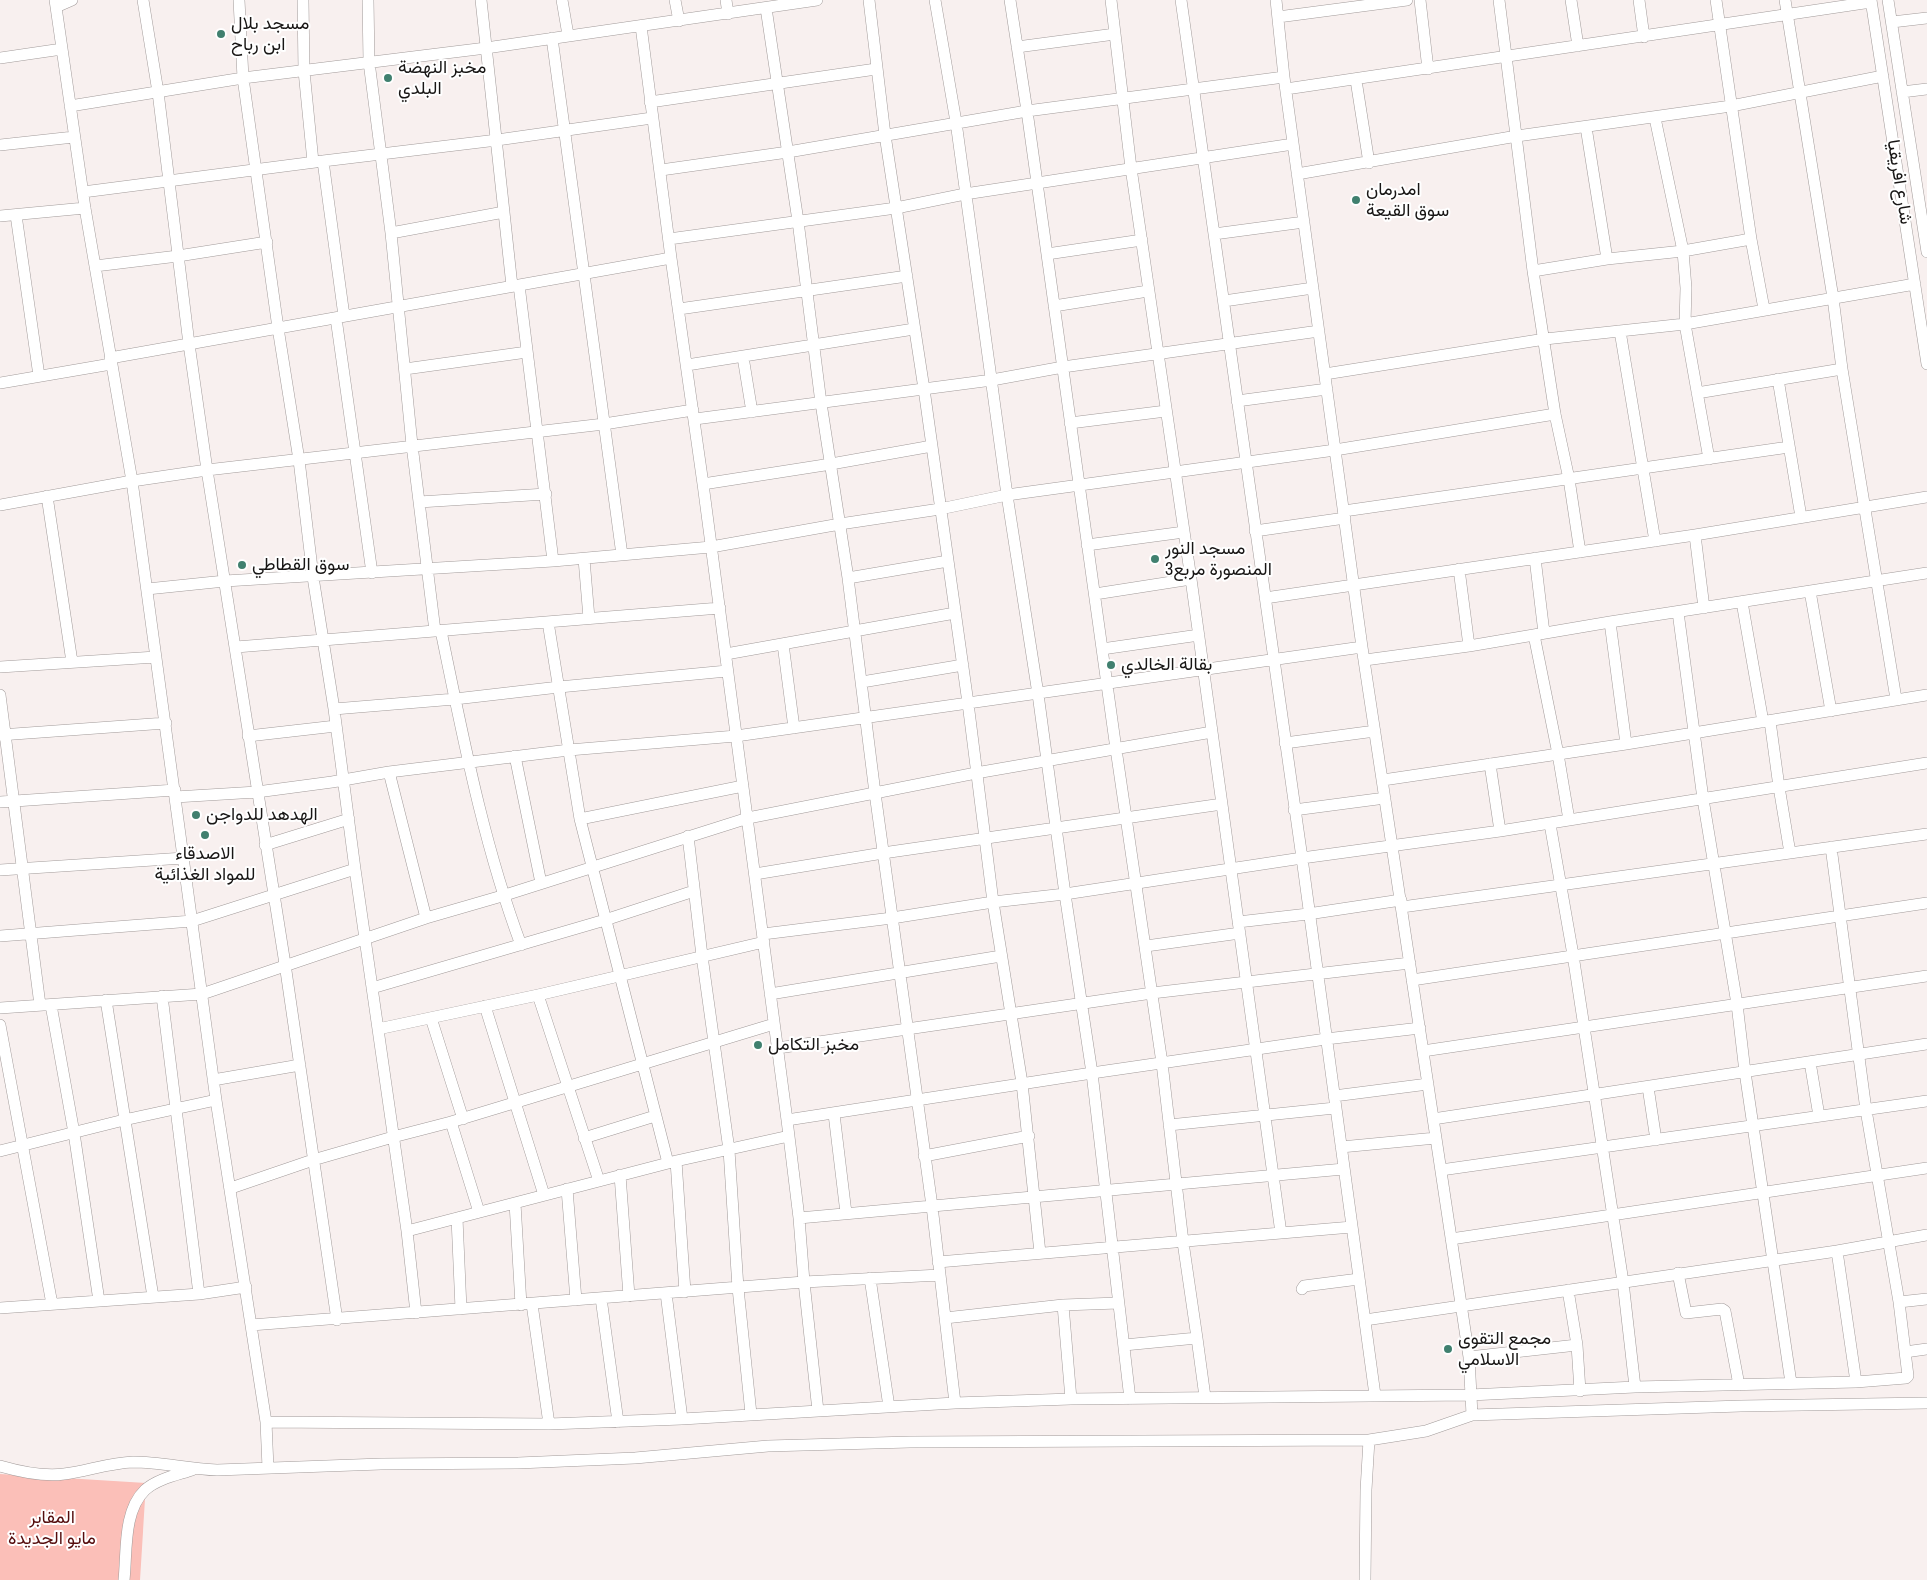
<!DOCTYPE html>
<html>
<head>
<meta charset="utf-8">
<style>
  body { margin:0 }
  canvas { display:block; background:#f8f0ef }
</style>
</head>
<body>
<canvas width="1927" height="1580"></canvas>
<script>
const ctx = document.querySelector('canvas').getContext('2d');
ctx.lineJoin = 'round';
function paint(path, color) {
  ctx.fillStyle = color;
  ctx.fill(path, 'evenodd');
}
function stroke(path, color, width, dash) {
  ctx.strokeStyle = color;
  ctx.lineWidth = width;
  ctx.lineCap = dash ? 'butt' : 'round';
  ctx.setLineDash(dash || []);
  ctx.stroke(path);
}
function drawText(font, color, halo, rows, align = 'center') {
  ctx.font = font + ' "Archivo Narrow",Vazirmatn,sans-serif';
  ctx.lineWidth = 4;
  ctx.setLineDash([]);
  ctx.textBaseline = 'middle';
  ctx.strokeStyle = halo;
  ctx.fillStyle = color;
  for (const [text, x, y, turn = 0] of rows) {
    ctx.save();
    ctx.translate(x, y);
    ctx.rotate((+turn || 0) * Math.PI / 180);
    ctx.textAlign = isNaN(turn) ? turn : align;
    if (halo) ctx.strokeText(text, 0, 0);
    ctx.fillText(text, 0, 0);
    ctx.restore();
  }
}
paint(new Path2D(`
  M0,1474L146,1483L140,1580H0Z`), '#fbbfb8');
const minor = new Path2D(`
  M55,0L85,208L132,481L216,1100L266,1422L268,1468
  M143,0L158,92L189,344L207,470L285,964L337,1320
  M239,0L243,78L278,328L299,460L313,577L334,709L355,869L407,1231L416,1313
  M303,0L304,71L313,162
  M368,0L369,62L391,233L412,445L435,631
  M481,0L512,286
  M562,0L568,35
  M675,0L679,21
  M726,0L728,14
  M869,0L885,135L924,389L968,703L993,902L1022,1083L1040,1253
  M935,0L956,122L1007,495L1038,694L1065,894L1092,1073L1130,1399
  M1010,0L1027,111L1116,749L1162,1063L1183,1242L1197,1338
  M1111,0L1131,168L1191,579L1281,1233
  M1181,0L1302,858L1375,1395
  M1276,0L1284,77L1362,647L1469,1357L1472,1415
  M1420,0L1428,69
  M1499,0L1533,271L1555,414L1569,479L1580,552
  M1571,0L1578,46
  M1639,0L1644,37
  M1716,0L1751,239L1764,309
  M1785,0L1833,298L1842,369L1896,699
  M1871,0L1927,364
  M1888,0L1927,252
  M56,7L72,0
  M766,8L798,221L821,403L848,578L875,793L932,1206L955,1403
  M1278,17L1407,0
  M1892,22L1927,18
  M641,26L671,258L703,484L787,1120L799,1218L804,1282L818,1411
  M552,38L622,555
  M1017,47L1115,34
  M0,58L62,49
  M1356,80L1369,163
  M1286,89L1871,2
  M1902,92L1927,89
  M650,102L876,69
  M70,106L243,78L486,48L817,0
  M1655,118L1683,251L1686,288L1685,324L1709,459
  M1586,127L1607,259
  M0,145L74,137
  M323,161L344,316
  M661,170L788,152L1027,111L1284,77
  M1297,174L1517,136L1731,106L1883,76
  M83,192L323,161L497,140L652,118
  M16,215L39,376
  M0,216L85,208
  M391,233L504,212
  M1214,234L1304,222
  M669,239L896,208L965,194L1293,144
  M1047,254L1142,240
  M95,266L178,256L267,242
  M1533,271L1607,259L1683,251L1751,239
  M519,285L553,561
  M1224,301L1313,288
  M1054,306L1148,291
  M679,309L907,276
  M336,318L372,573
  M1620,331L1655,541
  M743,357L752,412
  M110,358L671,258
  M687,365L914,329
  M405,369L527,352
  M1325,374L1545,339L1685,324L1915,284
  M1778,379L1801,517
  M0,383L111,364
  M1697,393L1842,369
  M1237,401L1327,389
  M695,419L992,380L1063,367L1319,331
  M1070,423L1166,411
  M703,484L831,464L932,446
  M47,496L72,662
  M419,502L546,494
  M0,505L132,481L207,470L604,424L693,410
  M1344,511L1789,447
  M1255,531L1345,518
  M1695,535L1704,608
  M1087,545L1184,532
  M1535,558L1544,633
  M584,559L589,618
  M1459,569L1469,646
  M848,578L948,561
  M147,589L225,581L553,561L711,547L840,524L940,509L1007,495L1335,450L1555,414
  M1810,591L1831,711
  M1095,594L1191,579
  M1265,598L1695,535L1927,497
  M1742,602L1763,722
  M1678,612L1703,799L1737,1004L1745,1072L1791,1383
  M548,622L580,819L668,1163
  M1610,622L1626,744
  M441,631C463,737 483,843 521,945
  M1534,635L1558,754L1569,820
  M783,644L794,728
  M236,647L720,608
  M1102,649L1199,635
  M726,654L955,613
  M1365,660L1469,646L1610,622L1927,573
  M0,667L156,657
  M862,682L963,665
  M0,695L40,1005
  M334,709L455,699L559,687L727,671
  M1770,721L1779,787L1790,853
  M0,735L166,723
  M248,736L336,726
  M1285,743L1375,731
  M515,756L541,883
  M1490,764L1500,831
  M389,772L426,918
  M1383,780L1626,744L1927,695
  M175,797L257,792L332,782L389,772L569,750L736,736L1362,647
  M0,802L175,790
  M1294,810L1385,798
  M580,819L743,786
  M1550,824L1573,955L1623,1282L1635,1387
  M688,836L702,956L729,1150L738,1288L751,1414
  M265,845L349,819
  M0,870L184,858
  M755,874L883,853L1222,804
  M1402,907L1927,834
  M1238,922L1308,914L1401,900
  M763,934L892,918L993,902L1065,894L1302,858L1500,831L1927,763
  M0,936L192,921L355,869
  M1146,946L1240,933
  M1412,980L1927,903
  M372,988L605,920L694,891
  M770,994L1001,956
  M538,995L599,1181
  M162,996L199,1294
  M106,1000L153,1297
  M51,1005L74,1133L99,1301
  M485,1006L544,1195
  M0,1008L202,994L426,918L502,896L748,818L976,773L1212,732
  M431,1018L463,1119
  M0,1025L52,1304
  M378,1029L538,995L764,942
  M778,1048L1152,993L1410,963
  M1423,1051L1927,976
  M1810,1062L1819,1116
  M213,1080L300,1065
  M1648,1087L1656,1140
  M1334,1096L1428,1084
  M834,1114L846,1213
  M1433,1119L1927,1044
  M787,1120L1092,1073L1326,1039L1420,1028
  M451,1122L479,1212
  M1169,1125L1335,1108
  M584,1138L655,1116
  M1341,1147L1436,1138
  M0,1151L124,1120L216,1100
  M924,1156L1029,1136
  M676,1161L685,1292
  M1441,1170L1927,1101
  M620,1175L629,1296
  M231,1188L313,1160L393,1137L451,1122L774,1024
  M567,1189L576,1300
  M515,1203L521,1305
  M457,1218L461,1309
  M799,1218L1344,1169
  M407,1231L676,1161L789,1136
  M1451,1239L1927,1168
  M1837,1251L1856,1382
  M938,1262L1352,1227
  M1678,1273L1686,1313L1722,1309L1725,1311L1739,1385
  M870,1278L889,1407
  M1302,1289L1304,1286L1359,1279
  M1568,1290L1577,1345L1580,1391
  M666,1293L682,1419
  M601,1298L618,1422
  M1899,1302L1927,1299
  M532,1304L549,1424
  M1063,1305L1071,1399
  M0,1308L199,1294L246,1287
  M945,1318L1063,1305L1118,1303
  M1365,1320L1837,1251L1927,1235
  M251,1325L804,1282L940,1275
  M1124,1345L1197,1338L1205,1397
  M1905,1352L1927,1349
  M1469,1357L1577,1345
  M266,1422L549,1424L682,1419L955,1403L1071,1399L1470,1395L1635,1387L1856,1382L1906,1378L1908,1376L1899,1302L1866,1110L1831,847
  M0,1466C21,1472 43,1477 64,1474C87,1471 109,1463 133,1462C161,1462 188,1469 217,1470L381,1464L518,1463L635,1458L768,1446L910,1442L1369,1440L1426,1431L1472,1415L1741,1406L1927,1403
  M124,1580C127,1552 123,1511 145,1490C157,1479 177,1475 192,1470
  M1365,1580L1366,1490L1369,1440`);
stroke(minor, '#a29b9a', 12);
stroke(minor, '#fff', 11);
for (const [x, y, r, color] of [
  [221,34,5,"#40806f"],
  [388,78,5,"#40806f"],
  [1356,200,5,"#40806f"],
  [1155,559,5,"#40806f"],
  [242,565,5,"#40806f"],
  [1111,665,5,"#40806f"],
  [196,815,5,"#40806f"],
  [205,835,5,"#40806f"],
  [758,1045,5,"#40806f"],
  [1448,1349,5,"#40806f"]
]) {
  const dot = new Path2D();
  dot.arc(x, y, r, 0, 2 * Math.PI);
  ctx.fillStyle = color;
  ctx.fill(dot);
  stroke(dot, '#fff', 2);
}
drawText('18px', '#181615', '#fff', [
  ["مسجد بلال",231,24],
  ["ابن رباح",231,45],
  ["مخبز النهضة",398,68],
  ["البلدي",398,89],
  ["امدرمان",1366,190],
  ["سوق القيعة",1366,211],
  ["مسجد النور",1165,549],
  ["المنصورة مربع3",1165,570],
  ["سوق القطاطي",252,565],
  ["بقالة الخالدي",1121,665],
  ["الهدهد للدواجن",206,815],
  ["الاصدقاء",205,854,"center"],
  ["للمواد الغذائية",205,875,"center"],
  ["مخبز التكامل",768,1045],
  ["مجمع التقوى",1458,1339],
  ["الاسلامي",1458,1360]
], 'left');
drawText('18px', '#181615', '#fff', [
  ["شارع افريقيا",1899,182,81]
]);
drawText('18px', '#550d0d', '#fff', [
  ["المقابر",52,1518],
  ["مايو الجديدة",52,1539]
]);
</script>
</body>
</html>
